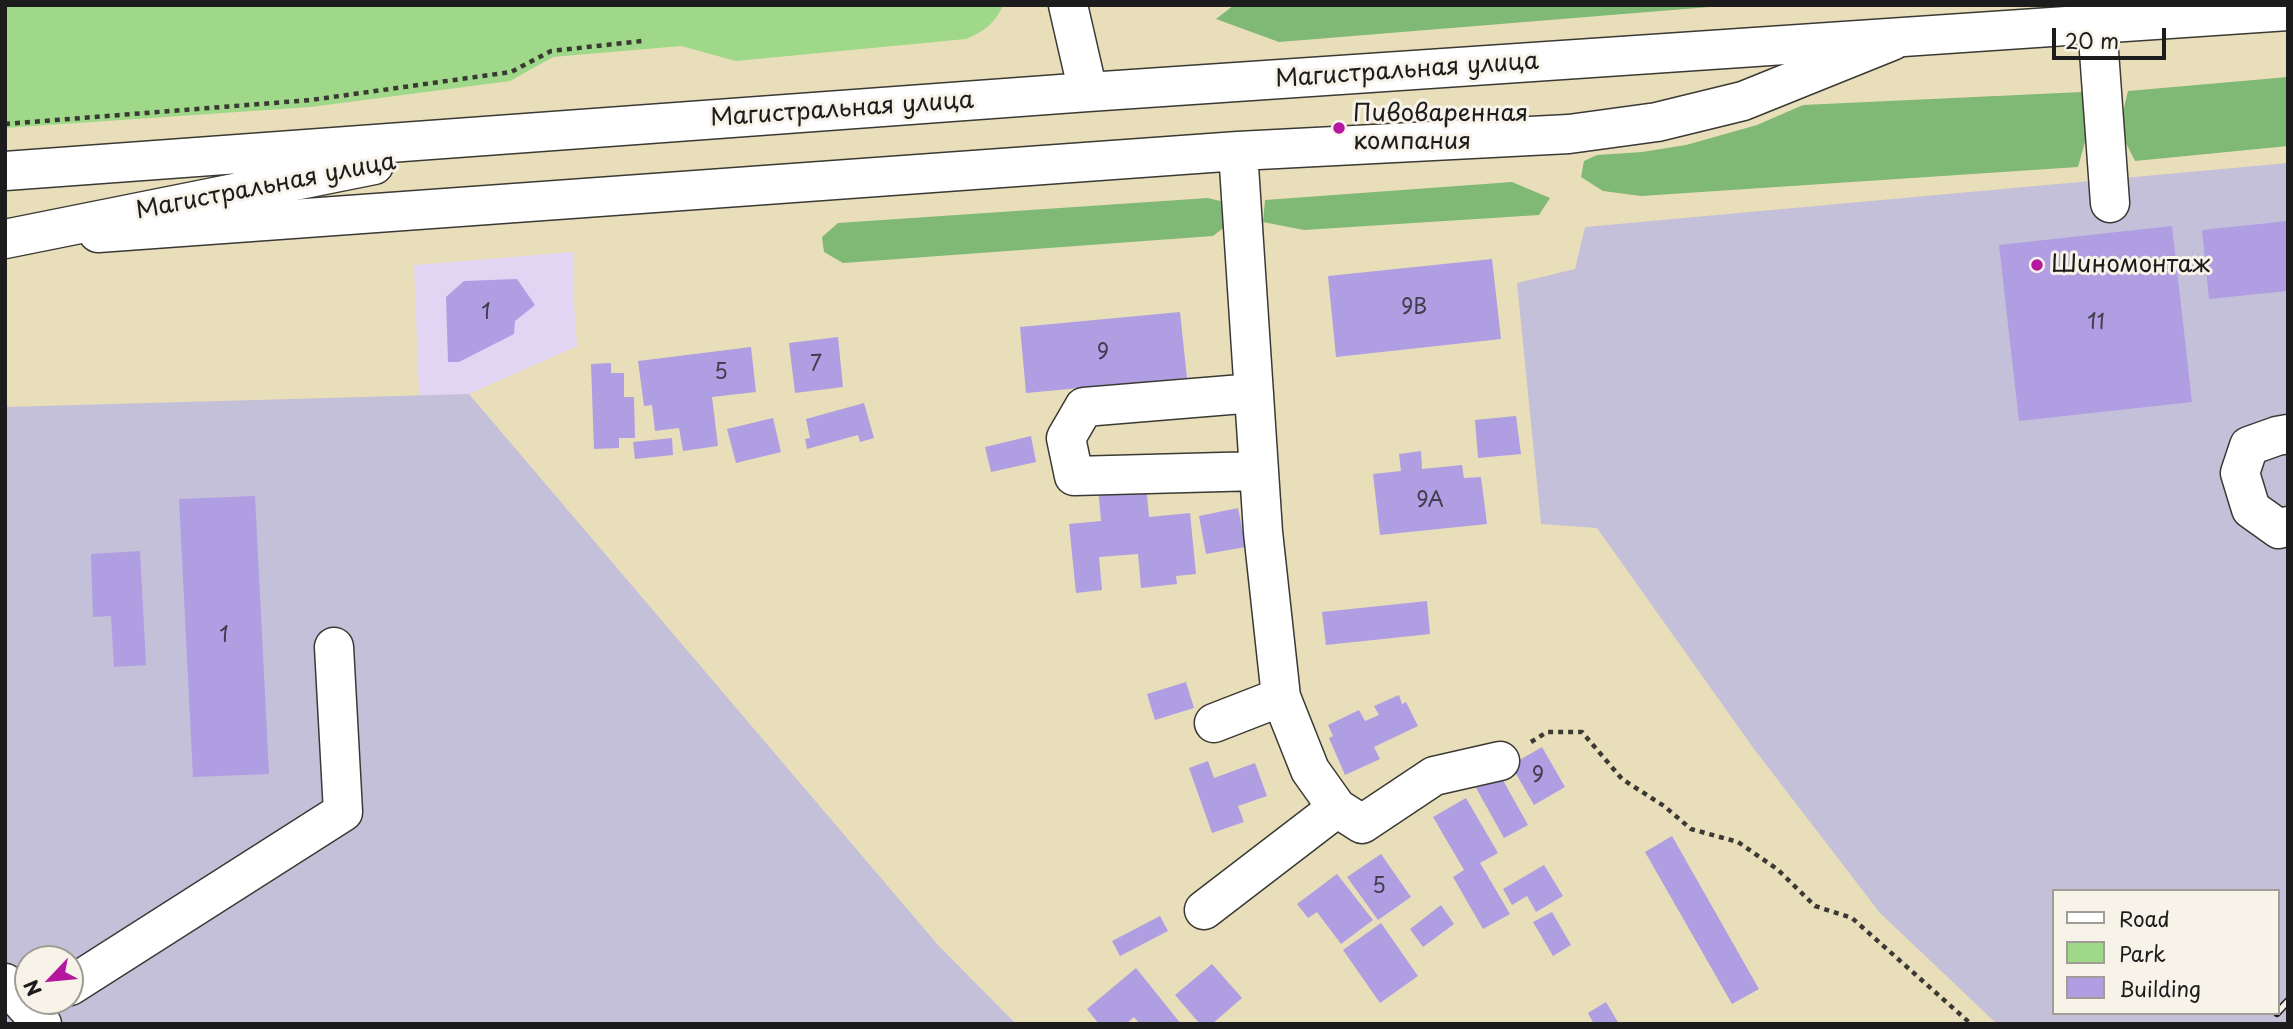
<!DOCTYPE html>
<html>
<head>
<meta charset="utf-8">
<style>
  body { margin:0 }
  #map { position:relative; width:2293px; height:1029px; overflow:hidden; background:#e9deba; font-family:"Playpen Sans",sans-serif }
  canvas { display:block }
  .frame { position:absolute; inset:0; border:7px solid #1c1c1c; pointer-events:none }
  .legend { position:absolute; left:2052px; top:889px; width:228px; height:126px; box-sizing:border-box; background:#f7f3e8; border:2px solid #9f9d96; margin:0; padding:9px 12px; list-style:none; font-size:21px; color:#1c1c1c }
  .legend li { display:flex; align-items:center; gap:14px; height:35px }
  .legend b { width:35px; border:2px solid #9f9d96 }
  .north { position:absolute; left:14px; top:945px; width:70px; height:70px; box-sizing:border-box; background:#f7f3e8; border:2px solid #9f9d96; border-radius:50%; rotate:244deg; font-size:19px; font-weight:700; line-height:28px; text-align:center; color:#1c1c1c }
  .north::after { content:''; display:block; margin:auto; width:24px; height:32px; background:#b5179e; clip-path:polygon(50% 0,100% 100%,50% 72%,0 100%) }
  .scale { position:absolute; left:2052px; top:28px; width:114px; height:32px; box-sizing:border-box; border:4px solid #1c1c1c; border-top:0; padding-left:9px; font-size:21px; line-height:24px; white-space:nowrap; color:#1c1c1c; -webkit-text-stroke:5px #f7f3e8; paint-order:stroke }
</style>
</head>
<body>
<div id="map">
<canvas width="2293" height="1029"></canvas>
<div class="frame"></div>
<ul class="legend">
<li><b style="height:9px;background:#fff"></b>Road</li>
<li><b style="height:19px;background:#a0d88a"></b>Park</li>
<li><b style="height:19px;background:#af9ee2"></b>Building</li>
</ul>
<div class="north">N</div>
<div class="scale">20 m</div>
</div>
<script>
const ctx = document.querySelector('canvas').getContext('2d');
ctx.lineJoin = 'round';
function paint(path, color) {
  ctx.fillStyle = color;
  ctx.fill(path, 'evenodd');
}
function stroke(path, color, width, dash) {
  ctx.strokeStyle = color;
  ctx.lineWidth = width;
  ctx.lineCap = dash ? 'butt' : 'round';
  ctx.setLineDash(dash || []);
  ctx.stroke(path);
}
function drawText(font, color, halo, rows, align = 'center') {
  ctx.font = font + ' "Playpen Sans",sans-serif';
  ctx.lineWidth = 6;
  ctx.setLineDash([]);
  ctx.textBaseline = 'middle';
  ctx.strokeStyle = halo;
  ctx.fillStyle = color;
  for (const [text, x, y, turn = 0] of rows) {
    ctx.save();
    ctx.translate(x, y);
    ctx.rotate((+turn || 0) * Math.PI / 180);
    ctx.textAlign = isNaN(turn) ? turn : align;
    if (halo) ctx.strokeText(text, 0, 0);
    ctx.fillText(text, 0, 0);
    ctx.restore();
  }
}
paint(new Path2D(`
  M574,252L573,292L577,346L469,394L419,396L414,265Z`), '#e2d4f3');
paint(new Path2D(`
  M2288,163V1024H1997L1880,913L1754,749L1597,528L1541,524L1517,283L1575,269L1585,227ZM2053,891H2277V1013H2053Z
  M469,394L938,945L1016,1024H5V407ZM28,959H70V1001H28Z`), '#c5c0da');
paint(new Path2D(`
  M26,5H1003C996,23 983,32 966,39L736,61L681,46L553,57L510,81L311,107L5,128V7Z`), '#a0d88a');
paint(new Path2D(`
  M1234,5H1734L1279,42L1216,19Z
  M2288,77V146L2135,161L2119,129L2128,91Z
  M2082,92L2088,131L2078,167L1641,196L1603,191L1581,177L1584,161L1597,155L1642,152L1686,145L1757,125L1803,105Z
  M1512,182L1550,198L1539,215L1304,230L1263,222L1265,200Z
  M1208,198L1232,204L1231,222L1213,236L843,263L824,252L822,237L838,223Z`), '#80b876');
paint(new Path2D(`
  M2288,221V291L2209,299L2202,230Z
  M2172,226L2192,402L2019,421L1999,245Z
  M1492,259L1501,339L1336,357L1328,276Z
  M517,279L535,305L515,321L514,334L459,362H448L446,297L464,281Z
  M1180,312L1187,378L1026,393L1020,327Z
  M838,337L843,387L795,393L789,343Z
  M751,347L756,392L712,397L718,446L683,451L679,428L655,431L652,405L644,406L638,361Z
  M611,363V373H624V397H634L635,438H619V448L594,449L591,364Z
  M864,403L874,438L860,442L858,435L807,449L805,439L810,438L806,419Z
  M1516,416L1521,454L1478,458L1475,420Z
  M773,418L781,452L736,463L727,429Z
  M1031,436L1036,462L991,472L985,447Z
  M672,438L673,455L635,459L633,442Z
  M1421,451L1422,469L1462,465L1464,478L1481,477L1487,524L1380,535L1373,474L1401,471L1399,454Z
  M1146,483L1149,517L1190,513L1196,574L1176,576L1177,584L1141,588L1138,554L1099,557L1102,590L1076,593L1069,524L1101,521L1098,487Z
  M255,496L269,774L193,777L179,499Z
  M1238,508L1246,547L1206,554L1199,516Z
  M140,551L146,665L114,667L111,616L93,617L91,554Z
  M1427,601L1430,634L1326,645L1322,612Z
  M1186,682L1194,708L1155,720L1147,694Z
  M1399,695L1402,704L1406,702L1418,726L1374,747L1380,759L1345,775L1329,738L1333,736L1328,725L1359,710L1365,721L1379,715L1374,706Z
  M1542,747L1565,787L1534,805L1511,765Z
  M1208,761L1214,778L1255,763L1267,796L1238,806L1244,822L1212,833L1189,768Z
  M1499,773L1528,825L1504,838L1475,786Z
  M1466,798L1498,853L1480,863L1510,914L1483,929L1453,877L1464,870L1433,817Z
  M1672,836L1759,989L1732,1004L1645,852Z
  M1381,854L1411,897L1378,920L1347,877Z
  M1544,865L1563,896L1536,912L1527,896L1512,905L1503,889Z
  M1337,874L1373,920L1341,944L1317,912L1308,918L1297,904Z
  M1441,905L1454,924L1423,947L1410,929Z
  M1552,912L1571,945L1553,956L1533,922Z
  M1160,916L1168,931L1120,956L1112,941Z
  M1381,923L1418,976L1380,1003L1343,950Z
  M1212,964L1242,998L1212,1024H1200L1175,995Z
  M1136,968L1181,1024H1140L1134,1017L1126,1024H1099L1087,1009Z
  M1606,1002L1619,1024H1594L1588,1013Z`), '#af9ee2');
const minor = new Path2D(`
  M2097,24L2110,203
  M1238,151L1263,532L1281,697L1310,770L1337,808
  M98,233L1238,151L1569,134L1657,122L1743,101L1892,41
  M1254,393L1084,407L1066,438L1074,476L1259,471
  M2288,434L2277,436L2249,446L2240,473L2251,509L2279,529L2288,526
  M1214,723L1281,697
  M1204,910L1337,808L1362,824L1434,776L1500,761
  M5,983L42,1024
  M70,986L343,812L334,647`);
const major = new Path2D(`
  M1068,5L1088,92
  M5,171L1088,92L2288,11
  M5,239L374,165`);
stroke(minor, '#3b3934', 41);
stroke(major, '#3b3934', 41);
stroke(new Path2D(`
  M5,124L311,100L511,72L551,51L642,41
  M1531,742L1547,732H1582L1622,779L1664,806L1691,829L1738,842L1777,869L1815,906L1852,918L1971,1024`), '#3b3934', 4.5, [5, 5]);
stroke(minor, '#fff', 38);
stroke(major, '#fff', 38);
const rail = new Path2D(`
  M2277,1013L2288,1001`);
stroke(rail, '#1c1c1c', 8);
stroke(rail, '#f7f3e8', 5, [16]);
for (const [x, y, r, color] of [
  [1339,128,7,"#b5179e"],
  [2037,265,7,"#b5179e"]
]) {
  const dot = new Path2D();
  dot.arc(x, y, r, 0, 2 * Math.PI);
  ctx.fillStyle = color;
  ctx.fill(dot);
  stroke(dot, '#f7f3e8', 2.5);
}
drawText('21px', '#413c4e', null, [
  ["9В",1414,308],
  ["1",486,313],
  ["11",2096,323],
  ["9",1103,353],
  ["7",816,365],
  ["5",721,373],
  ["9А",1430,501],
  ["1",224,636],
  ["9",1538,776],
  ["5",1379,887]
]);
drawText('24px', '#1c1c1c', '#f7f3e8', [
  ["Магистральная улица",1407,71,-4],
  ["Магистральная улица",842,110,-4],
  ["Магистральная улица",266,187,-11]
]);
drawText('24px', '#1c1c1c', '#f7f3e8', [
  ["Пивоваренная",1353,114],
  ["компания",1353,142],
  ["Шиномонтаж",2051,265]
], 'left');
</script>
</body>
</html>
